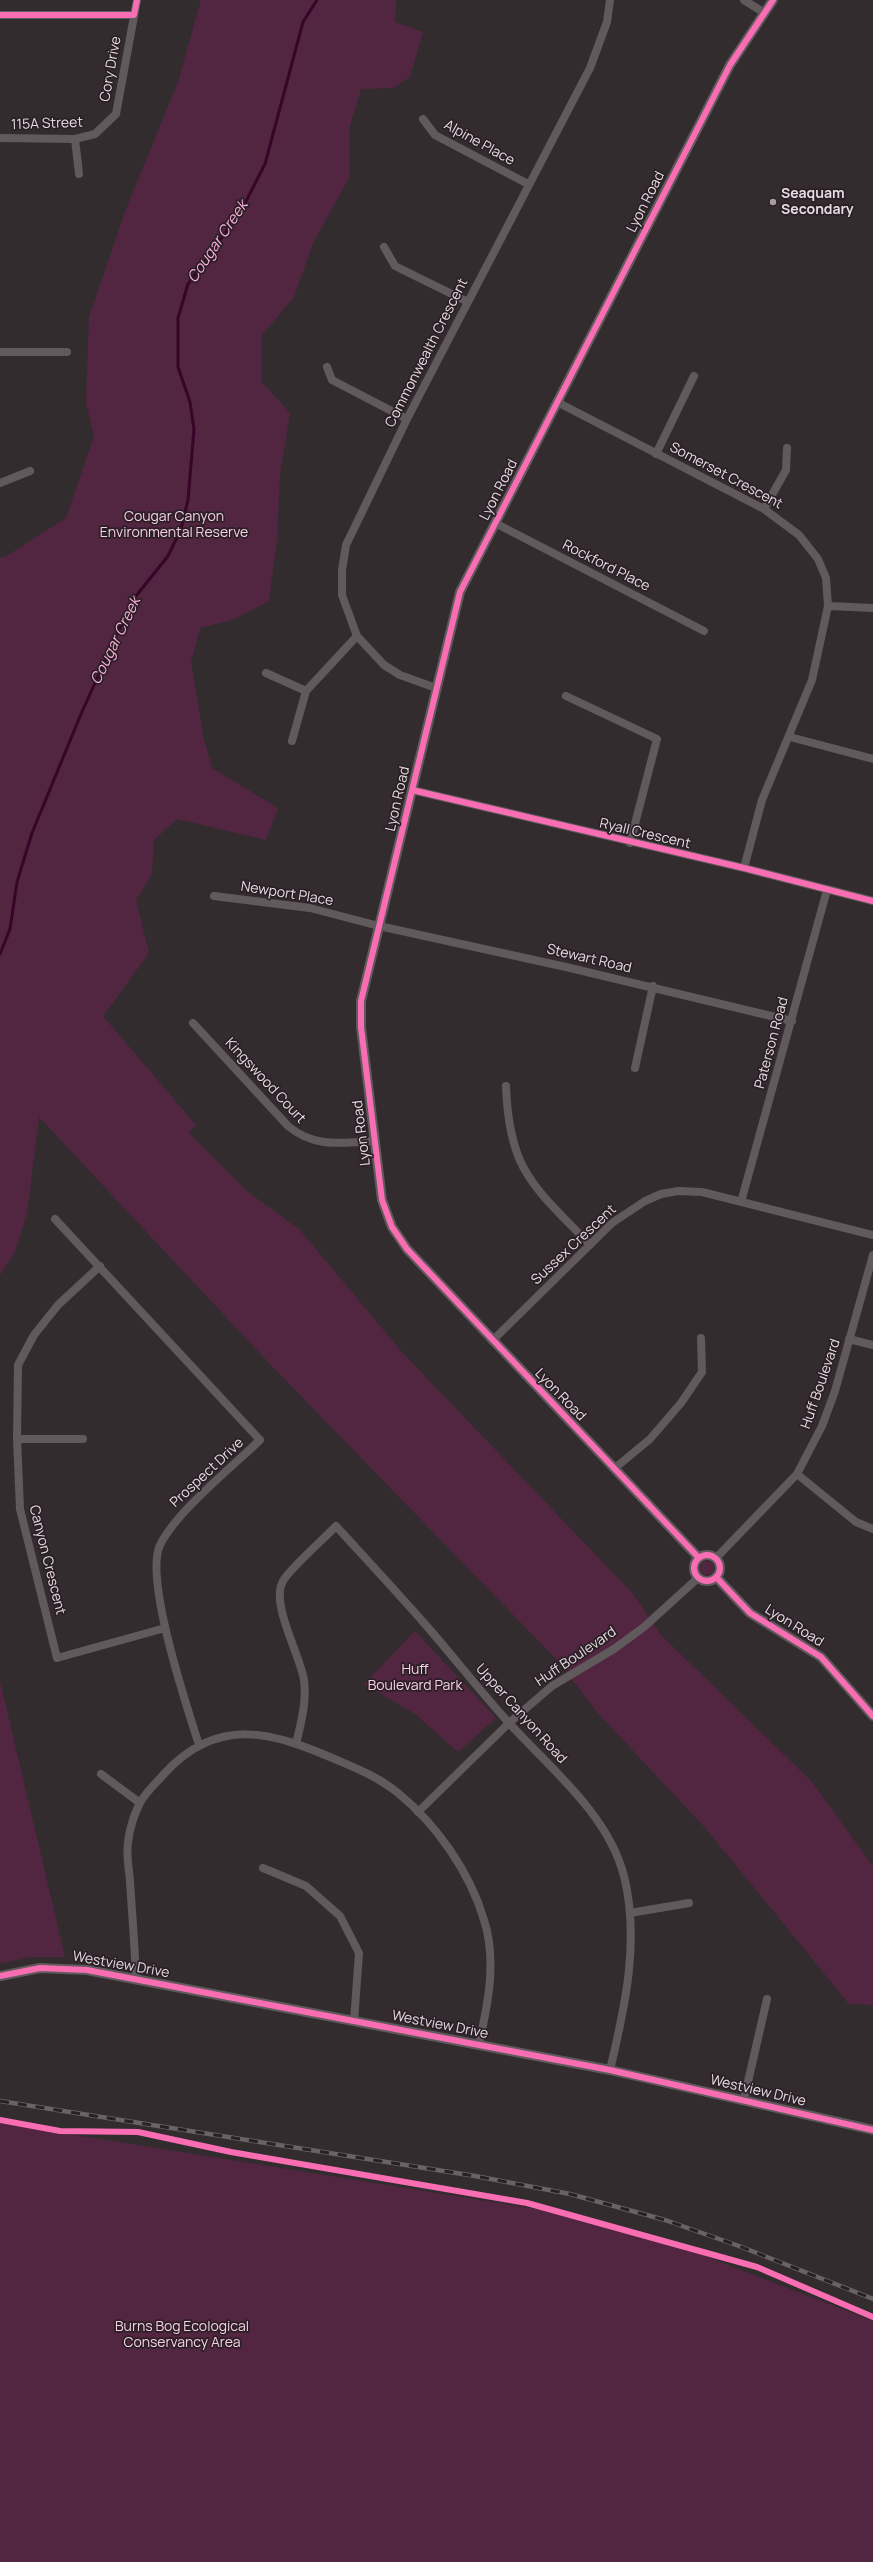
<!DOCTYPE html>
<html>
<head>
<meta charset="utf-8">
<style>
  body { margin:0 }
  canvas { display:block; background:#322c2f }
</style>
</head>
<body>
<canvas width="873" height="2562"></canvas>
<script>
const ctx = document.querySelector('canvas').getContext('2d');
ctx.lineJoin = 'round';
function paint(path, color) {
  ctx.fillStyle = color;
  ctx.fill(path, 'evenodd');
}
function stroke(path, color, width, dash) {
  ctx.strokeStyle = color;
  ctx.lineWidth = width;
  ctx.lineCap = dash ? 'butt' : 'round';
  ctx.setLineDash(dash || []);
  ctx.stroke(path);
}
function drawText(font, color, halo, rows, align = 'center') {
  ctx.font = font + ' Manrope,sans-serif';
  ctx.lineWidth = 3.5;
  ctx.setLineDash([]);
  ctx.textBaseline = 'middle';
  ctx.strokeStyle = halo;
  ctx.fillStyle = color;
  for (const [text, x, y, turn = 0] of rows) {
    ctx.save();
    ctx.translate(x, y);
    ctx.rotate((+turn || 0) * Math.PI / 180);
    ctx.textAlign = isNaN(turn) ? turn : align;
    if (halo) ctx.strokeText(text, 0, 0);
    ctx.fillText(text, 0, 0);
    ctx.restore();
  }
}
paint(new Path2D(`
  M201,0H396L395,22L423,32L410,77L393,88L361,89L349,129V178L313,243L294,297L262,335L261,381L290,413L280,473L277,539L269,601L235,619L200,628L191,663L204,739L212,768L278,808L266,840L177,819L154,840L152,874L136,900L149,953L103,1016L196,1125L189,1133L248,1192L300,1230L401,1351L634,1595L660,1634L811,1781L873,1866V2005L849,2004L707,1830L597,1712L557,1660L269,1363L39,1117L27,1214L14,1254L0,1275V557H5L66,518L94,436L86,403L89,317L126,209L178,82Z
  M700 1568a7 7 0 1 1 14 0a7 7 0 1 1-14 0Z
  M415,1631L496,1718L458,1752L415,1714L364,1684Z
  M0,1681L65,1957H31L0,1964Z
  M0,2123L549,2211L619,2229L689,2250L873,2321V2562H0Z`), '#522541');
stroke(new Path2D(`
  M0,954L10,929L17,882L32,833L81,714L132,601L168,556L181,529L188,500L194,429L190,402L178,367V318L188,284L241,211L265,164L303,22L317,0`), '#380428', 3);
stroke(new Path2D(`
  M744,0L763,12
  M0,15H134
  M423,119L435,135L528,184
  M0,138L75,139L95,134L116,114L137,0
  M75,139L79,174
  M384,247L395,266L468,302
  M0,352H67
  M327,367L332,380L407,419
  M557,402L764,509L799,535L818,559L826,578L828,606L812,680L762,800L744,868
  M656,454L694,376
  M0,483L30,471
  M764,509L786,470L787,448
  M495,523L704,631
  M828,606L873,608
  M266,673L306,691
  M436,688L400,675L384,665L357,636L342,595V570L346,545L407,419L590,68L607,22L610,0
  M566,696L657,739L630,843
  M790,737L873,759
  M292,741L306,691L357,636
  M412,790L744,868L873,901
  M214,896L310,908L379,926L566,967L792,1021
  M193,1023L288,1126C314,1148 342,1143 374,1141
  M635,1068L653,986
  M506,1086C509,1172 534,1186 590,1245
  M741,1202L827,890
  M55,1219L260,1440C230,1469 178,1510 160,1545C144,1579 187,1707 199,1745
  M100,1266L58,1305L34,1335L18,1365L17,1439L20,1509L57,1658L165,1628
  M849,1339L873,1345
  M492,1341L612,1223L645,1201L661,1194L678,1191L702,1192L873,1235
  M17,1439H83
  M615,1468L650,1439L681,1403L702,1372L701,1338
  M797,1474L856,1522L873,1529
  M716,1558L797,1474L822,1426L835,1391L873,1255
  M296,1744C301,1723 307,1701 304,1680C300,1654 270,1604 283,1581C290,1568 324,1539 336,1526C366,1559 396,1591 424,1623C453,1656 480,1691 509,1723C550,1768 608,1814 624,1876C640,1940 625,2007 610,2070
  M101,1774L140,1803
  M418,1812L509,1723L552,1686L614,1649L644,1627L699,1577
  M263,1868L306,1886L340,1916L359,1953L354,2021
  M630,1913L689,1903
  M136,1980C135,1947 132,1914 130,1881C129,1869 126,1855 128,1843C129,1831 134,1814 140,1803C145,1793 156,1783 164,1774C218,1715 273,1732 337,1760C358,1769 380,1778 398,1793C436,1824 470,1872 484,1920C497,1960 488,2004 479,2044
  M744,2099L767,1999`), '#605a5d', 8);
stroke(new Path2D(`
  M694 1568a13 13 0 1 1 26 0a13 13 0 1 1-26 0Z
  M699,1558L407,1249L392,1227L382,1200L361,1027V1001L460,592L730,65L773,0
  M716,1577L750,1613L821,1657L873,1716
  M0,1976L40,1968L87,1970L610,2070L873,2130`), '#605a5d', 10);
const rail = new Path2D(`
  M0,2101L475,2176L570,2194L665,2220L739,2246L873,2299`);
stroke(rail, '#686365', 4.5);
stroke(rail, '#2b1f26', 3, [9]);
stroke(new Path2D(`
  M0,15H134L137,0
  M412,790L744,868L873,901
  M694 1568a13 13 0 1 1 26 0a13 13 0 1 1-26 0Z
  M699,1558L407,1249L392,1227L382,1200L361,1027V1001L460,592L730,65L773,0
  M716,1577L750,1613L821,1657L873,1716
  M0,1976L40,1968L87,1970L610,2070L873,2130
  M0,2120L60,2131L138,2132L231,2152L527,2203L757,2267L873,2317`), '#f96db3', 6);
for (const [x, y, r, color] of [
  [773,202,4,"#a69ea3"]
]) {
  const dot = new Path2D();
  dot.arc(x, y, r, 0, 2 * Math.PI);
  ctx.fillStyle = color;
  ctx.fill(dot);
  stroke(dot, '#2b1f26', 1.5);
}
drawText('14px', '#e5dce1', '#2b1f26', [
  ["Cory Drive",111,69,-80],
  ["115A Street",47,124,-2],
  ["Alpine Place",479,143,29],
  ["Lyon Road",646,202,-63],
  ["Commonwealth Crescent",427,353,-63],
  ["Somerset Crescent",726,476,28],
  ["Lyon Road",499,490,-63],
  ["Rockford Place",606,566,27],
  ["Lyon Road",398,799,-77],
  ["Ryall Crescent",645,834,13],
  ["Newport Place",287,894,9],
  ["Stewart Road",589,959,13],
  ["Paterson Road",772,1043,-75],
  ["Kingswood Court",265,1081,47],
  ["Lyon Road",362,1133,-97],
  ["Sussex Crescent",574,1245,-43],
  ["Huff Boulevard",821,1384,-71],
  ["Lyon Road",560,1395,46],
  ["Prospect Drive",207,1473,-43],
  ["Canyon Crescent",47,1560,76],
  ["Lyon Road",794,1626,32],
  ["Huff Boulevard",576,1657,-34],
  ["Upper Canyon Road",521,1714,48],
  ["Westview Drive",121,1965,10],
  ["Westview Drive",440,2025,11],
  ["Westview Drive",758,2091,13]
]);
drawText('bold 14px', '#e5dce1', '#2b1f26', [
  ["Seaquam",781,194],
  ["Secondary",781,210]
], 'left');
drawText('14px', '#f7cfe5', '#2b1f26', [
  ["Cougar Canyon",174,517],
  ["Environmental Reserve",174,533],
  ["Huff",415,1670],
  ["Boulevard Park",415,1686],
  ["Burns Bog Ecological",182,2327],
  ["Conservancy Area",182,2343]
]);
drawText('italic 15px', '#feb0dd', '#2b1f26', [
  ["Cougar Creek",218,242,-56],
  ["Cougar Creek",116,641,-64]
]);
</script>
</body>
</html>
